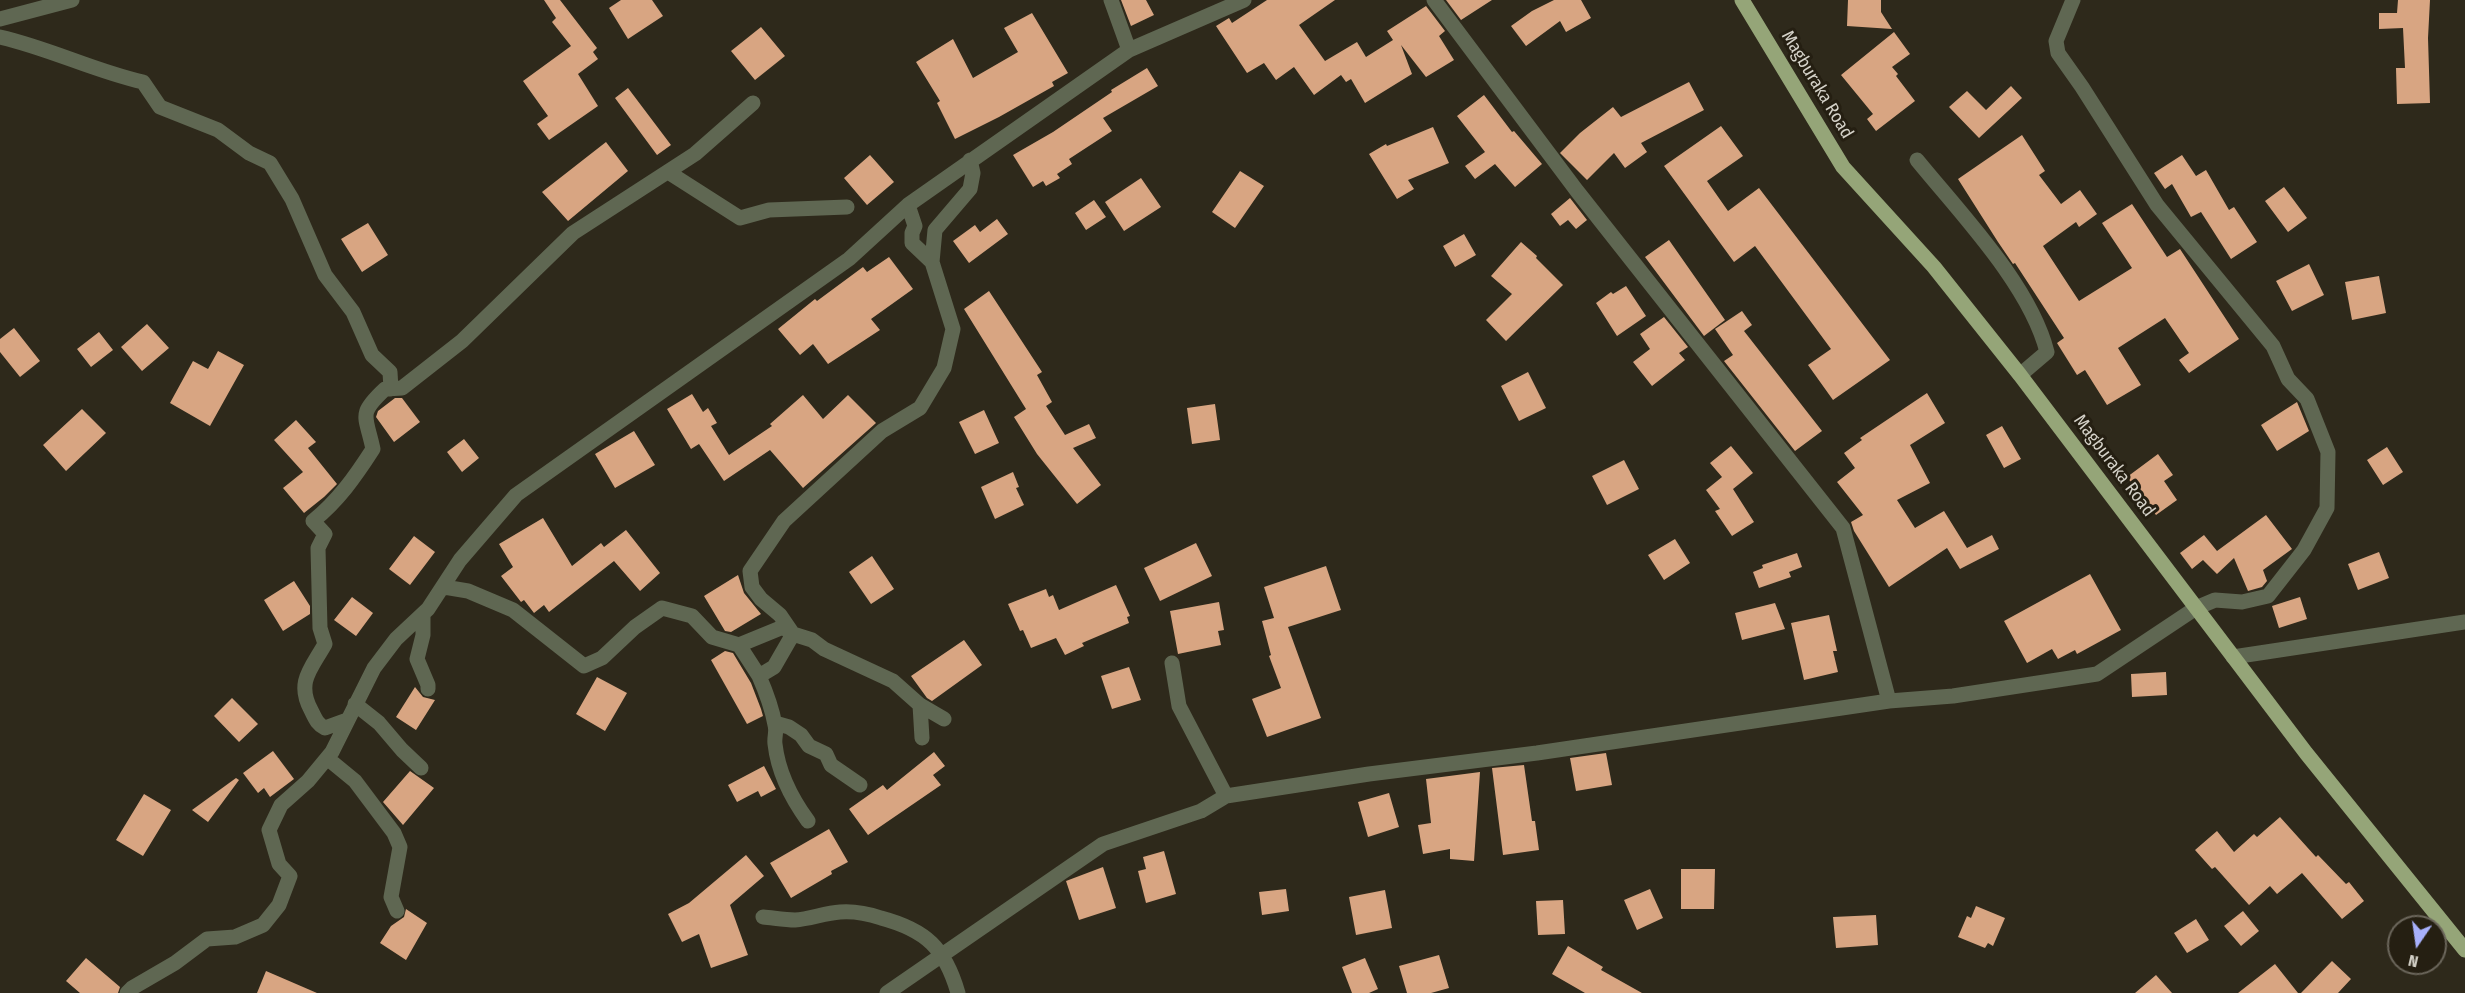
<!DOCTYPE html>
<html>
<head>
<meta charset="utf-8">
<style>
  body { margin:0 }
  #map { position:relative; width:2465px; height:993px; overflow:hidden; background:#2e291b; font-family:"Fira Sans Condensed",sans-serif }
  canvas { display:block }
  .north { position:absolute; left:2387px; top:915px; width:60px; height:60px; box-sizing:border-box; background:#251f12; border:2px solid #6b665b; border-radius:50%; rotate:193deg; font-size:16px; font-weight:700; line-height:24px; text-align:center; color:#d4d1c8 }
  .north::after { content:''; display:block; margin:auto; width:21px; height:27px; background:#a7b0fc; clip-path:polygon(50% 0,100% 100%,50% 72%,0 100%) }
</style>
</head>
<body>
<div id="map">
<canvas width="2465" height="993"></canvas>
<div class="north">N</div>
</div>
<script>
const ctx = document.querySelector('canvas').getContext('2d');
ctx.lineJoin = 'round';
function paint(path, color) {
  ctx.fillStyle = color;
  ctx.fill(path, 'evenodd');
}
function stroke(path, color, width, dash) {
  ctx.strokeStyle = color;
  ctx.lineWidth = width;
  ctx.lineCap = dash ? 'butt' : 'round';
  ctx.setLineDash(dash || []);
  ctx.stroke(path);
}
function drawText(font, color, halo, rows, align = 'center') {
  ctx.font = font + ' "Fira Sans Condensed",sans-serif';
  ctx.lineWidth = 6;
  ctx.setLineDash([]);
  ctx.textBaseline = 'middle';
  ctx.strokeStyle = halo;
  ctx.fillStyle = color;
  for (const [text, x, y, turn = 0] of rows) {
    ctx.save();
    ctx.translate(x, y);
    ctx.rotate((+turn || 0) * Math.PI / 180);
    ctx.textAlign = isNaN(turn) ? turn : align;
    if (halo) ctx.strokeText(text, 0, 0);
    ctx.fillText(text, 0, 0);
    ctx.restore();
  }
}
paint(new Path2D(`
  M544,0H560L597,48L593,52L598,59L578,74L598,106L549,140L537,124L548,116L523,81L571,46L552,22L556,18Z
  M621,0H652L663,16L628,39L609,8Z
  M1121,0H1146L1154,15L1131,26Z
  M1267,0H1335L1299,25L1325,61L1357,42L1366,57L1393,40L1387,31L1426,6L1445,31L1439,36L1454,60L1426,77L1401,45L1412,74L1365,103L1351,79L1346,82L1341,75L1314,95L1294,67L1276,80L1264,63L1247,73L1216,26L1229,18L1232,23Z
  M1446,0H1492L1461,20Z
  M1554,0H1581L1591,18L1566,32L1560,21L1526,46L1511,26L1532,11Z
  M1848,0H1881V12L1892,29L1847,26Z
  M2398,0H2430L2428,38L2430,103L2397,104L2396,68H2405L2403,28L2379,29V13H2397Z
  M1032,13L1068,73L1052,82L1054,86L999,117L955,139L937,103L940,101L916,62L953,39L973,78L1018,52L1004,28Z
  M761,27L785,56L755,80L731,51Z
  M1894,32L1910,54L1892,67L1898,74L1896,76L1915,101L1876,131L1867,119L1873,114L1841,75Z
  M1147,68L1158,86L1103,118L1112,131L1069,159L1072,164L1057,174L1060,178L1046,186L1043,181L1033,187L1013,155L1053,132L1112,92L1111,90Z
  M1689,82L1704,110L1641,143L1647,152L1625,168L1614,153L1587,180L1560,153L1580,133L1613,107L1621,117Z
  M2011,86L2022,98L1979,138L1949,107L1967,91L1986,110Z
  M628,88L671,145L657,155L615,98Z
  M1484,95L1512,132L1514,131L1542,164L1515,187L1495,164L1475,179L1465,166L1485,152L1457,116Z
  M1721,126L1743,156L1707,181L1728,211L1759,188L1890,360L1833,400L1808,365L1831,349L1755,246L1734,262L1664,166Z
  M1433,127L1449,163L1408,180L1414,189L1397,199L1369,154L1386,144L1387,146Z
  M2022,135L2045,171L2039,175L2061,204L2080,190L2097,214L2079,227L2076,222L2043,246L2079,301L2132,268L2102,223L2132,204L2167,257L2180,249L2239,339L2189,373L2179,360L2189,353L2165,318L2118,348L2141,385L2107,405L2085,370L2077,375L2057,343L2064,338L2015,263L2013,264L1998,242L1958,179Z
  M606,142L628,171L568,221L542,192Z
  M870,155L894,182L867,205L844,178Z
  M2182,155L2196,176L2206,170L2229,210L2234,207L2257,242L2231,259L2201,212L2191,217L2172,184L2165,189L2154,173Z
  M1240,171L1264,186L1235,228L1212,212Z
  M1141,178L1161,207L1124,231L1105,202Z
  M2284,187L2307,218L2288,232L2265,201Z
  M1570,198L1587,220L1576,229L1568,220L1560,226L1551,214Z
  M1094,200L1106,217L1086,230L1075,213Z
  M997,219L1008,234L969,263L953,241L975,225L980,232Z
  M368,223L388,255L362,272L341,239Z
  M1464,234L1476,255L1455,267L1443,246Z
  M1669,240L1725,320L1704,336L1645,257Z
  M1521,242L1537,256L1536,258L1563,285L1506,341L1486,320L1512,294L1491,276Z
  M889,257L913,289L871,319L880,330L828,364L813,344L800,355L778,329L815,299L817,301L863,267L867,272Z
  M2309,264L2324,295L2292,311L2276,281Z
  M2379,276L2386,313L2352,320L2345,282Z
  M1626,286L1646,316L1617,336L1596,303L1611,292L1613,294Z
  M989,291L1042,372L1037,375L1052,402L1046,406L1065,435L1089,424L1096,438L1073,448L1101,485L1077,504L1037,454L1014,417L1026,409L964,309Z
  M1742,311L1752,325L1744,331L1822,431L1795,451L1724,361L1733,355L1715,329Z
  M1664,317L1688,347L1679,353L1685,360L1652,386L1633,362L1650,349L1640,334Z
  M147,324L169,348L142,371L121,347Z
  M14,328L40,361L20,377L0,352V339Z
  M99,332L113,350L91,367L77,349Z
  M218,351L244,365L210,426L170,403L193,361L208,369Z
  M1528,372L1546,408L1519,421L1501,386Z
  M1927,393L1945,423L1910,445L1930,483L1897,500L1915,528L1944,511L1967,548L1992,535L1999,549L1960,569L1947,548L1889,587L1854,531L1851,522L1863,515L1837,482L1855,468L1844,453L1862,440L1860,438Z
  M692,394L703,412L708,408L717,423L711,426L729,455L772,426L770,424L803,395L823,419L848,395L876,423L803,488L770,450L724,481L699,444L691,449L667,409Z
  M395,398H402L420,422L394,442L376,417L378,411Z
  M2297,402L2309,431L2277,451L2261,425Z
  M1215,404L1220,440L1192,444L1187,408Z
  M82,409L106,433L66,471L43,445Z
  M984,410L999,443L975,454L959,422Z
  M296,420L316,442L308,448L337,484L324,497L304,513L283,488L303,472L274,440Z
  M2002,426L2021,459L2004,468L1986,435Z
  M634,431L655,465L615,488L595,454Z
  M464,439L479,458L462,472L447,452Z
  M1731,446L1753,473L1733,489L1754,522L1732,536L1715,511L1720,509L1706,490L1722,477L1710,463Z
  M2387,447L2403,472L2383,485L2367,460Z
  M2158,454L2173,475L2164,481L2177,500L2156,515L2127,477Z
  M1624,460L1639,489L1607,505L1592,476Z
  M1013,472L1019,487L1016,488L1024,505L995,519L981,487Z
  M2266,515L2292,549L2263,570L2267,581L2262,587L2248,591L2234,558L2217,574L2203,560L2192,569L2180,553L2204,535L2217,551Z
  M543,518L572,566L601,543L604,547L626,530L660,573L640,591L614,561L549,612L544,605L534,613L524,600L521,602L501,576L513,567L499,544Z
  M414,536L435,552L410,585L389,569Z
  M1675,539L1690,563L1664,580L1648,555Z
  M1196,543L1212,576L1160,601L1144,568Z
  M2379,552L2389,578L2358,590L2348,564Z
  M1797,553L1802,567L1789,572L1791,577L1759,588L1753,572L1763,568L1762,565Z
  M872,556L894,589L871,604L849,572Z
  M1326,566L1341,610L1288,627L1321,718L1267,737L1252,699L1281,688L1269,656L1271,655L1262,621L1274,618L1264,587Z
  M2090,574L2121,630L2077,654L2075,650L2058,659L2052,649L2027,663L2004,621Z
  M738,575L744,593L761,614L731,632L725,631L704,596Z
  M294,581L310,606V614L283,631L264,600Z
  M1116,585L1130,616L1127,617L1129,623L1082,643L1084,646L1065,655L1056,638L1031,648L1023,630L1020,631L1008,604L1046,589L1049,597L1053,595L1059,610Z
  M352,597L373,613L356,636L334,620Z
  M2300,597L2307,619L2279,628L2272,606Z
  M1219,602L1224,630L1218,631L1221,645L1178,654L1170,611Z
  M1775,603L1785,629L1742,640L1735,613Z
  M1829,615L1837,651H1833L1838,672L1804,680L1791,623Z
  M964,640L982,665L932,701L927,698L911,676Z
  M725,651L733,653L751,683L761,709L763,716L747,724L711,660Z
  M1129,667L1141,700L1112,709L1101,676Z
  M2166,672L2167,695L2132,697L2131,674Z
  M597,677L627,693L605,731L576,714Z
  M415,687L423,697L435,700L416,730L396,717Z
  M232,698L258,724L239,742L214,716Z
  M273,751L294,779L270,797L264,788L258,793L243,773Z
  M934,752L945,766L933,775L941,785L868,835L849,809L883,785L887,790Z
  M1606,753L1612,785L1576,791L1570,758Z
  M1524,765L1532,821H1535L1539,850L1503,855L1492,768Z
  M764,766L776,789L761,797L758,791L737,802L728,785Z
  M410,771L434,788L403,825L383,802Z
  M1480,772L1474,861L1450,859V849L1423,854L1418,825L1431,823L1426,779Z
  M236,778L239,780L208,822L192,810Z
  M1389,793L1399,827L1368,837L1358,802Z
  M144,794L171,810L143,856L116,840Z
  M2280,817L2316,857L2318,855L2346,884L2349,882L2364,901L2342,919L2302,873L2277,894L2270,886L2249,905L2215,867L2212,869L2195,850L2217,831L2234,852L2254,834L2257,837Z
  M829,829L848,862L831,871L832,874L791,898L770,863Z
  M1164,851L1176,894L1146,903L1138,871L1146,869L1143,857Z
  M746,855L764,876L730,905L748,955L711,968L699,934L682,942L668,914L689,903Z
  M1103,867L1116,908L1079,920L1066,881Z
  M1681,869H1715L1714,909H1681Z
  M1286,889L1289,911L1262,915L1259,892Z
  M1650,889L1663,918L1637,930L1624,900Z
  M1385,890L1392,928L1356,935L1349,897Z
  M1563,900L1565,934L1538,935L1536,901Z
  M1976,906L2005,918L1993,946L1988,943L1985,948L1958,937L1967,916L1971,918Z
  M406,909L427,923L406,960L380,943L391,926L404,917Z
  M2243,911L2259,931L2241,946L2224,926Z
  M1876,915L1878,945L1836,948L1833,917Z
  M2196,919L2209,940L2187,953L2174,933Z
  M1568,946L1603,967L1601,970L1642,993H1585L1552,974Z
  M1439,955L1449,988L1431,993H1407L1399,966Z
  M86,958L120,987L118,993H80L66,981Z
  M1365,958L1378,989L1369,993H1352L1342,967Z
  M2332,961L2351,979L2338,993H2301Z
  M2275,964L2298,993H2238Z
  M266,971L317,993H257Z
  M2156,975L2172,993H2135Z`), '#d8a582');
stroke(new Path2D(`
  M1111,0L1129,50
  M1434,0L1577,191L1843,528L1889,701
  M0,19L72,0
  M0,37C49,48 94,71 143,82L160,107L218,130L249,153L270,163L292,199L325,275L353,312L372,355L390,372L391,389
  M1917,160C1961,214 2030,285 2047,352L2020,375
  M668,172L740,218L769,210L847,207
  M932,262L935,230L970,189L973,173L970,160
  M444,587L468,591L513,610L584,666L602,658L635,627L662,608L692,616L712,637L739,645L759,676
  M423,614V635L417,659L428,685V689
  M793,634L780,615L761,599L752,587L750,571L784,521L882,431L920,408L944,368L953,329L932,262L912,243V233L915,226L908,205
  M739,645L783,627L793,634
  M2233,657L2465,622
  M1172,663L1179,706L1226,796
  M355,704L379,723L402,750L421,768
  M920,705L922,738
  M347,720L325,728C317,724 315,718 311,710C296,682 311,669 325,644L320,628L318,548L325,534L313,521C338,501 355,477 373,449C366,415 357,415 385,389L402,388L462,341L573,233L695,154L753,103
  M775,723L789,727L801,735L809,746L826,754L831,765L860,785
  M327,758L355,781L394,833L400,847L391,897L397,911
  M808,821C792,799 778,771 775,744C774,737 777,732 775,725C772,708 766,692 759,676L774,667L793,634L812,640L824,649L893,681L920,705L944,719
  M763,917C774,918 785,920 795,920C810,919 825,913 840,912C853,911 869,914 881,918C926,930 945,948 958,993
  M127,993L132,988L175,963L207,939L235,937L263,925L279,905L290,876L279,864L269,830L281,805L308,781L332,752L374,668L396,639L428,609L460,560L516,495L849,259L908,205L1129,50L1244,0
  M887,993L1103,844L1201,811L1226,796L1369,774L1537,753L1889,701L1953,696L2097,674L2196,608L2215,600L2242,602L2268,596L2304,550L2327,508L2328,452L2307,399L2288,379L2273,346L2157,205L2082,87L2058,53L2056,41L2073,0`), '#5f6752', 15);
stroke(new Path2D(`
  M1742,0L1843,167L1934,267L2020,375L2306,753L2465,950`), '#95a578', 15);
drawText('18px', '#d4d1c8', '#251f12', [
  ["Magburaka Road",1817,85,59],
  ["Magburaka Road",2114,466,53]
]);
</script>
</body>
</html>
